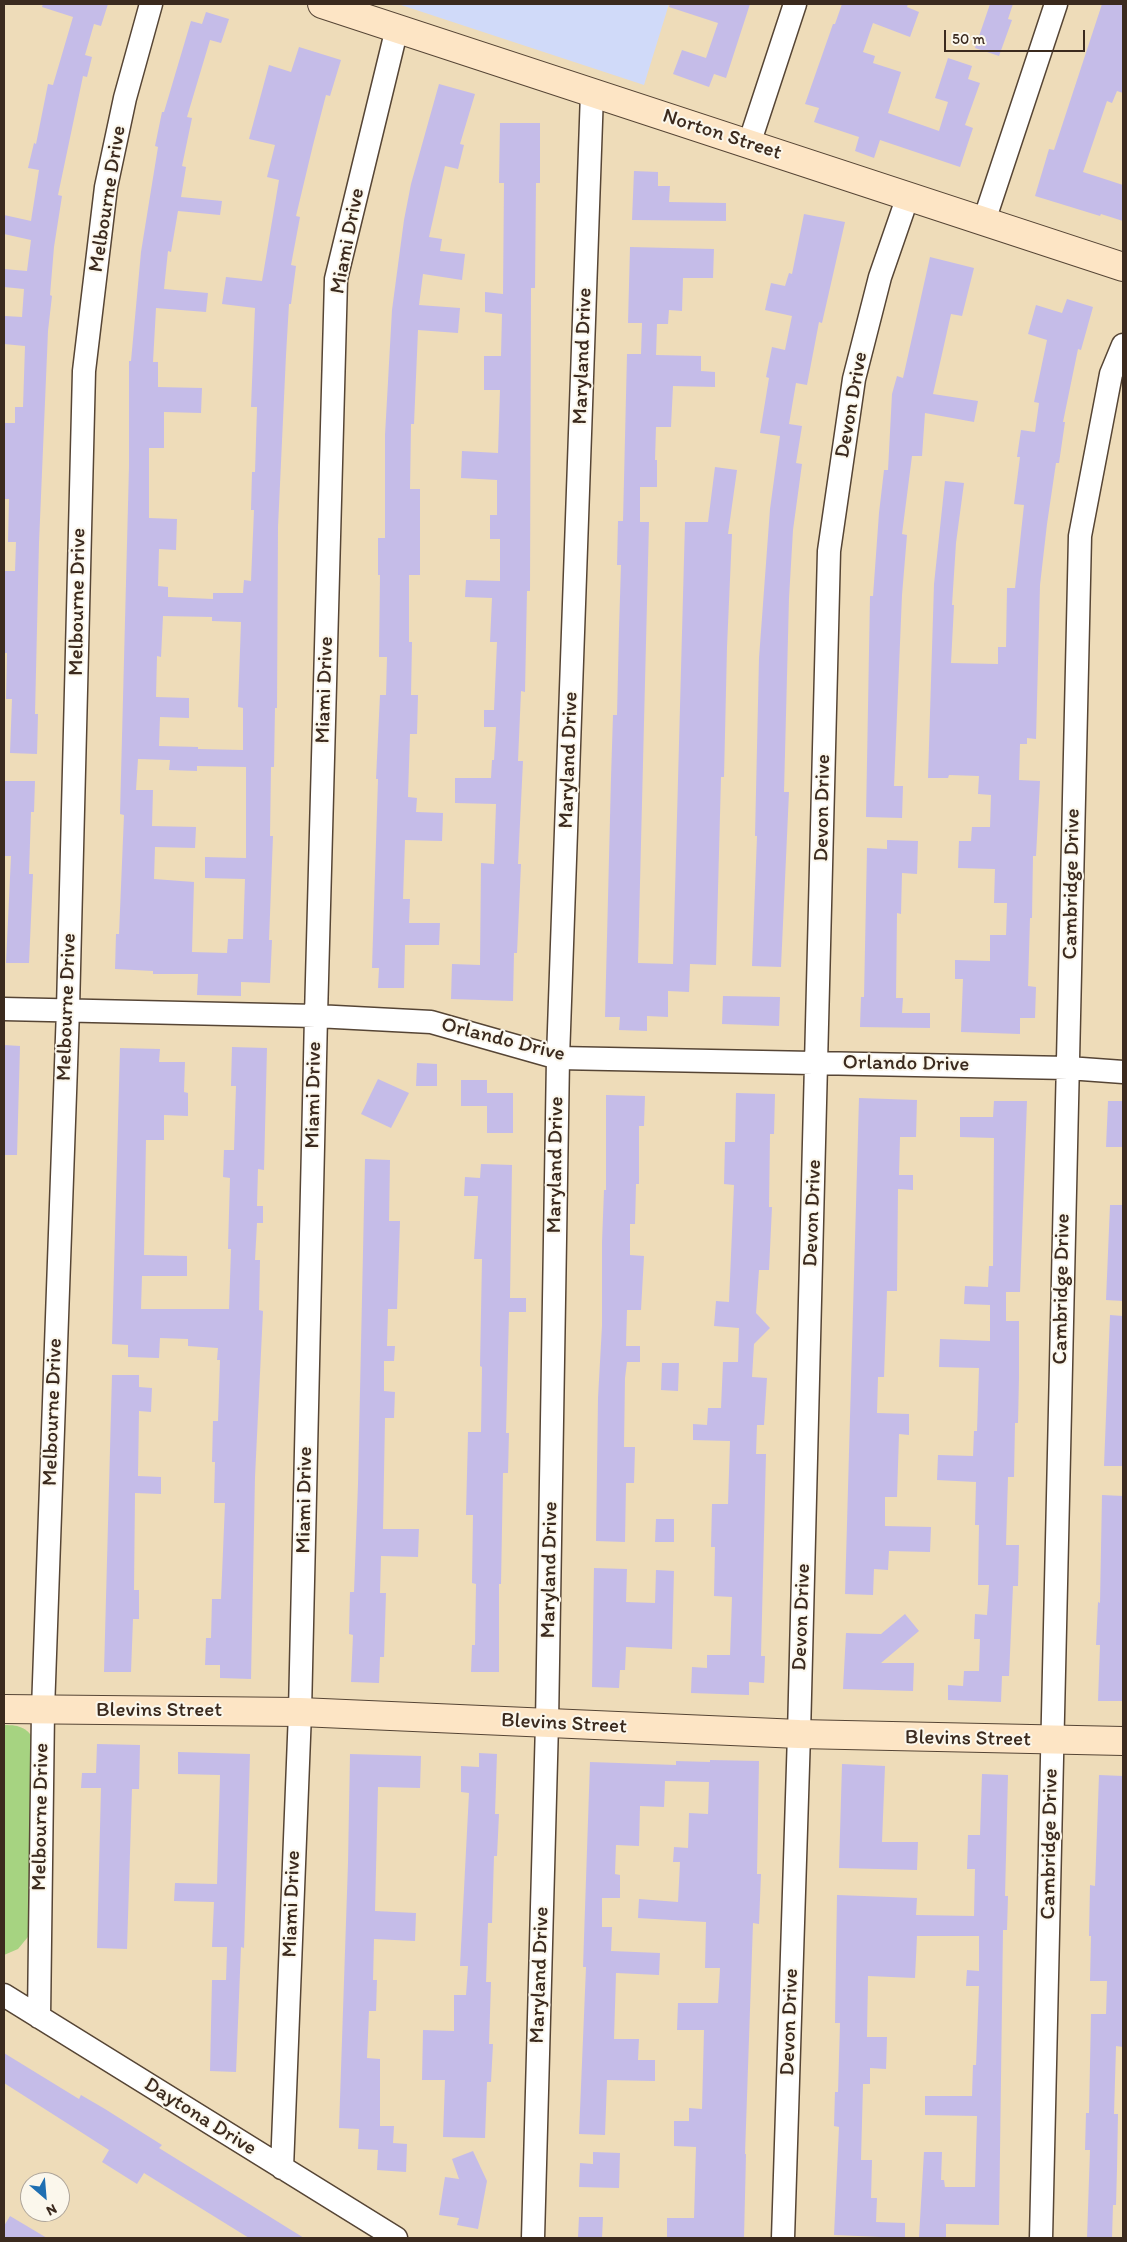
<!DOCTYPE html>
<html>
<head>
<meta charset="utf-8">
<style>
  body { margin:0 }
  #map { position:relative; width:1127px; height:2242px; overflow:hidden; background:#eedcb9; font-family:Itim,sans-serif }
  canvas { display:block }
  .frame { position:absolute; inset:0; border:5px solid #3b2a1e; pointer-events:none }
  .north { position:absolute; left:20px; top:2172px; width:50px; height:50px; box-sizing:border-box; background:#fbf7ec; border:1px solid #aea59a; border-radius:50%; rotate:153deg; font-size:14px; font-weight:700; line-height:20px; text-align:center; color:#3b2a1e }
  .north::after { content:''; display:block; margin:auto; width:18px; height:22px; background:#1f6fb2; clip-path:polygon(50% 0,100% 100%,50% 72%,0 100%) }
  .scale { position:absolute; left:944px; top:30px; width:141px; height:22px; box-sizing:border-box; border:2px solid #3b2a1e; border-top:0; padding-left:6px; font-size:15px; line-height:18px; white-space:nowrap; color:#3b2a1e; -webkit-text-stroke:4px #fbf7ec; paint-order:stroke }
</style>
</head>
<body>
<div id="map">
<canvas width="1127" height="2242"></canvas>
<div class="frame"></div>
<div class="north">N</div>
<div class="scale">50 m</div>
</div>
<script>
const ctx = document.querySelector('canvas').getContext('2d');
ctx.lineJoin = 'round';
function paint(path, color) {
  ctx.fillStyle = color;
  ctx.fill(path, 'evenodd');
}
function stroke(path, color, width, dash) {
  ctx.strokeStyle = color;
  ctx.lineWidth = width;
  ctx.lineCap = dash ? 'butt' : 'round';
  ctx.setLineDash(dash || []);
  ctx.stroke(path);
}
function drawText(font, color, halo, rows, align = 'center') {
  ctx.font = font + ' Itim,sans-serif';
  ctx.lineWidth = 4;
  ctx.setLineDash([]);
  ctx.textBaseline = 'middle';
  ctx.strokeStyle = halo;
  ctx.fillStyle = color;
  for (const [text, x, y, turn = 0] of rows) {
    ctx.save();
    ctx.translate(x, y);
    ctx.rotate((+turn || 0) * Math.PI / 180);
    ctx.textAlign = isNaN(turn) ? turn : align;
    if (halo) ctx.strokeText(text, 0, 0);
    ctx.fillText(text, 0, 0);
    ctx.restore();
  }
}
paint(new Path2D(`
  M398,4H669L644,85Z`), '#d0daf9');
paint(new Path2D(`
  M4,1725C21,1725 27,1728 36,1742L32,1932L18,1949L4,1955Z`), '#a6d381');
paint(new Path2D(`
  M43,4H108L101,26L94,24L85,55L92,57L87,77L83,76L58,195L62,196L54,247L50,295L52,296L48,331L39,543L35,714H38L37,754L10,753L12,699H6L7,653H4V571H15L16,542H8L9,499H4V423H15V407H23L25,346L4,344L5,316L22,317L24,289L4,287V269L27,271L31,240L4,234V215L31,221L39,170L28,168L34,143L36,144L48,84L53,85L73,17L42,7Z
  M670,4H750L726,78L714,74L709,87L673,74L682,50L706,58L718,23L669,7Z
  M842,4H908L907,7L919,12L910,37L873,23L863,52L875,56L873,63L901,72L888,113L939,131L948,102L935,98L948,58L972,66L968,79L980,83L965,125L973,128L960,167L880,140L874,158L855,151L859,137L814,122L819,108L805,104L833,24H835Z
  M990,4H1013L1008,19L1012,20L999,56L975,48Z
  M1102,4H1123V93L1117,91L1112,103L1107,101L1083,172L1123,185V221L1101,214L1100,216L1035,196L1049,149L1054,150Z
  M206,12L229,19L221,43L210,40L187,117L192,118L182,166L186,167L181,197L222,201L220,215L178,211L171,252L168,251L164,289L208,293L206,312L156,308L153,362H158V387L202,388L201,413L164,412V448H149V518L177,519L176,550L159,549L158,586L168,587V597L213,599V593H243L244,580L251,581L254,510H251L252,472H255L257,407H251L255,308L222,304L226,277L262,281L279,180L267,177L275,145L249,139L269,65L291,72L299,47L341,60L330,96L326,95L313,145L296,216L300,217L291,265L296,266L291,304H289L286,355L278,527L277,708H275L274,767H271L270,836H273L269,940H272L270,983L241,982V996L197,995L198,974H153V971L115,969L116,934H119L124,815L120,814L129,466V361H131L141,252L158,147L155,146L162,112H164L191,21L202,24ZM163,616L212,617V621L241,622L238,707L243,708V750L198,749V747L159,746L160,717L189,718V698L156,697L157,656L161,657ZM138,759L170,760L169,770L197,771V766L246,767V858L205,857V878L245,879L243,939H228L227,953L192,952L194,882L154,879L155,847L195,848L196,827L152,826L153,790H136Z
  M439,84L475,94L460,144L464,145L458,169L445,166L429,237L442,239L440,251L465,254L462,280L423,274L419,305L460,308L458,333L418,330L414,424H411L410,489H420V575H409V642H412L411,695H418L417,734H410L408,797L417,798L416,812L443,813L442,841L405,840L403,899H410L409,923H440L439,945H405L404,988H378L379,968H372L378,779H376L380,695H386L387,657H379L380,575H378V538H385V435L392,310L404,220L411,184Z
  M500,123H540V183H536L535,288H531L530,591H527L525,692L521,691L518,761H523L518,864H521L517,953H514L513,1001L451,999L452,964L480,965L481,863L494,864L496,804L455,803V778H491L492,760H494L496,727H484V710H494L497,642H490L492,598L465,597L466,580L500,581V539H490V515H497V480L461,478L462,451L498,453L500,390H484V356H501L502,314L485,312V292L503,294L504,183H499Z
  M634,171L658,172V186H670L669,202L726,203V221L632,220Z
  M804,214L845,222L822,323L819,322L807,385L796,383L789,424L802,426L796,463L802,464L793,530L789,598L784,792H789L781,967L752,966L757,836H755L759,658L770,509L780,436L760,433L769,378L766,377L772,347L785,350L792,316L765,310L771,283L785,286L789,273L792,274Z
  M630,247L714,249L713,278H683L682,311L669,310L668,324H657L656,355L701,356V371L715,372V387L673,386L671,427H656L655,460H657V487H640V522H649L638,963L673,964L685,522H708L715,467L737,470L728,534H732L727,647L724,777H721L716,965L690,964L689,992L668,991V1017L647,1016V1031L619,1030L620,1017H605L611,778L613,715H617L619,629L621,565H617L618,521H623L627,354H641L642,323H628Z
  M930,257L974,268L962,316L951,314L933,394L978,401L974,422L925,413L922,456H912L902,534L907,535L902,595L894,786H903L902,818L866,817L870,596H873L879,513L884,470H888L892,394L897,376L903,378Z
  M1067,299L1093,307L1081,350L1078,349L1063,422H1065L1059,463H1056L1047,524L1040,585L1036,739L1027,738V744H1020L1019,780L1040,781L1036,856H1033L1032,918H1030L1028,986L1036,987L1035,1018H1020V1034L961,1032L963,979H955V960L990,961V935H1006L1007,903H994L995,869L958,868L959,841H971L972,827H990L991,795L978,794L979,776L949,775L948,778H928L934,584L945,481L964,483L956,543L952,605H954L951,663L998,664V647H1006L1007,588H1015L1024,505L1014,504L1020,457H1017L1021,430L1035,432L1039,403L1034,402L1047,340L1028,334L1036,305L1062,313Z
  M4,781H35L34,812H31L29,874H33L29,963H6L11,856H4Z
  M887,840L918,841L917,874L902,873L901,914L897,913L896,998H903L902,1013H930V1028L860,1027L861,997H864L867,848L887,849Z
  M723,996L780,997L779,1026L722,1024Z
  M4,1045L20,1046L17,1155H4Z
  M232,1047L267,1048L264,1170L258,1169L257,1206H263V1223H257L255,1260H260L259,1310L263,1311L255,1477L251,1679L220,1678V1665H205L206,1638H211L212,1599H221L225,1503H214L215,1462H212L213,1421H218L220,1360H217L218,1348L188,1346V1339L160,1338L159,1358L128,1357V1345L112,1344L120,1048L160,1049L159,1062H185L184,1092L188,1093V1116L164,1115V1140H146L144,1255L187,1256V1276H142L141,1309H229L231,1249H228L230,1178L223,1177L224,1150H234L236,1086H231Z
  M417,1063L437,1064V1086H416Z
  M378,1079L409,1093L391,1128L361,1114Z
  M461,1080H487V1106H461Z
  M487,1093H513V1133H487Z
  M736,1093L775,1094L774,1134H770L769,1207H772L769,1270H759L756,1313L770,1328L754,1344L752,1377L767,1378L764,1425H757L756,1454H766L761,1656H765L764,1683L749,1682V1695L691,1693L692,1667L707,1668V1655H730L732,1597L714,1596L715,1547H711L712,1504H728L730,1441L693,1440V1424L707,1425L708,1408H721L723,1362H738L739,1328L714,1326L716,1301L729,1302L734,1185L724,1184L725,1142H735Z
  M606,1095L645,1096L644,1126H639V1184H636L635,1224H630V1255L644,1256L641,1310H627L626,1346H640V1362H627L625,1378L624,1447H635L634,1483H626L625,1542L596,1541L598,1398L602,1326V1242L604,1190H606Z
  M859,1098L917,1100L916,1137H900L899,1175H913V1190L898,1189L897,1291H887L884,1377H878L877,1413L909,1414V1435L899,1434L897,1497H885V1526L931,1527L930,1552L889,1551L888,1570L874,1569L873,1595L845,1594Z
  M994,1101H1027L1020,1292H1006V1321H1019V1378L1018,1423H1015L1014,1477H1008L1006,1545H1019L1018,1586H1013L1009,1676H1002L1001,1702L948,1700V1685L963,1686L964,1671H979L980,1639H974L975,1614L987,1615L989,1585H978L979,1525H975L976,1482L937,1480L938,1455L973,1456L974,1431H977L979,1368L939,1367L940,1339L990,1341V1305L964,1304L965,1286L988,1287L989,1266H993L994,1138L960,1137V1117H993Z
  M1108,1101H1123V1147H1106Z
  M365,1159L390,1160L389,1221H400L397,1309H388L387,1346H395L394,1361H384V1391L395,1392L394,1418H385L383,1529H419L418,1557L381,1556L380,1593H386L384,1657H380L379,1683L351,1682L353,1635L349,1634L350,1592H354L358,1484Z
  M481,1164L512,1165L510,1298H526V1312H509L506,1433H509L508,1473H503L501,1584H499V1672H471L472,1645H475L476,1584L472,1583L473,1515H466L468,1432H481L482,1367L480,1366L482,1259H474L478,1196H464L465,1177L480,1178Z
  M1110,1205H1123V1301L1106,1300Z
  M1110,1315L1123,1316V1466H1104Z
  M662,1363H679L678,1391L661,1390Z
  M112,1375H139V1387L152,1388L151,1412L139,1411L138,1476L161,1477V1494L135,1493L134,1590H139V1619H133L131,1672H104Z
  M1102,1495L1123,1496V1701H1098L1100,1645H1096L1098,1602L1100,1603Z
  M656,1519H674V1542H655Z
  M594,1568L627,1569L626,1602L655,1603L656,1570L674,1571L672,1649L626,1647L625,1670H620L619,1688L592,1687Z
  M905,1614L919,1631L881,1663H914L913,1691L843,1689L846,1633L881,1634Z
  M97,1744L140,1745L139,1789H132L127,1949L97,1948L101,1788H81L82,1773H96Z
  M178,1752L250,1754L244,1948L241,1947L236,2072L210,2071L212,1980H226L227,1947H212L214,1902L174,1901L175,1883L217,1884L220,1775L178,1774Z
  M479,1753L497,1754L495,1814H499L497,1856H494L492,1923H488L486,1982H491L489,2044H493L491,2082H487L485,2138L443,2137L445,2080H422L423,2030L454,2031V1995H466L468,1966H460L469,1793L461,1792V1766L479,1767Z
  M350,1754L421,1756L420,1788L378,1787L375,1911L416,1913L415,1941L374,1939L373,1980H377L376,2011H369L367,2058L380,2059V2126H394L393,2143L407,2144L406,2172L377,2170L378,2150L358,2149L359,2129L339,2128L348,1863Z
  M710,1760L759,1761L757,1874H761L759,1924L753,1923L745,2154H746L744,2238H667V2218H694L696,2147L674,2146V2121H689V2108L702,2109L704,2030H677L678,2003H718L720,1968H705L706,1922L638,1918L639,1899L678,1902L680,1862H673L674,1847L688,1848L689,1813L708,1814L709,1782L665,1781L664,1807L640,1806L639,1846L616,1845L615,1874L620,1875V1898H602V1927H612L611,1951L660,1953L659,1975L616,1973L614,2039H639L638,2060H655V2081L607,2080L605,2135L579,2134L586,1967H583L590,1762L676,1765V1761L710,1762Z
  M842,1764L885,1766L882,1842H918L917,1870L839,1868Z
  M982,1774L1008,1775L1005,1896H1008L1007,1930H1003L999,2225L946,2224V2238L919,2237L924,2152H942L941,2180H944L945,2187H975L977,2116L925,2115V2096H972L973,2065H976L979,1986H966L967,1970L979,1971V1936H917L915,1978L868,1976L867,2037H887L886,2069L870,2068V2084H863L861,2160H872L871,2198H877L876,2222L905,2223V2238L834,2235L839,2127L834,2126L835,2092H838L840,2023H835L837,1895L917,1898L916,1915L974,1916L975,1869H967L968,1835H980Z
  M1099,1775L1123,1776V2047L1116,2046L1114,2114H1118L1117,2169L1116,2205H1113L1112,2238H1087L1090,2150H1085L1086,2113H1089L1091,2014H1106L1107,1981H1090L1091,1936H1089L1090,1885L1095,1886Z
  M4,2053L79,2099L81,2095L105,2109L162,2145L159,2148L304,2238H249L144,2173L137,2184L102,2162L109,2150L4,2083Z
  M473,2151L487,2181L478,2229L457,2225L459,2218L439,2215L445,2177L459,2179L452,2159Z
  M593,2152L620,2153L619,2188L579,2187L580,2163L593,2164Z
  M10,2216L47,2238H4V2226Z
  M579,2217H603L602,2238H578Z`), '#c5bce8');
const street = new Path2D(`
  M749,144L795,4
  M984,221L1056,4
  M4,1009L316,1016L431,1022L558,1058L1068,1068L1123,1072
  M4,1995L396,2238
  M39,2017L43,1710L68,1009L84,371L106,187L125,98L151,4
  M282,2168L300,1712L316,1016L336,279L397,28
  M533,2238L547,1723L558,1058L592,93
  M783,2238L799,1734L829,551L854,379L880,277L908,196
  M1041,2238L1080,536L1111,374L1123,345`);
const secondary = new Path2D(`
  M322,4L1123,267
  M4,1709L300,1712L799,1734L1123,1741`);
stroke(street, '#564535', 25);
stroke(secondary, '#564535', 30);
stroke(street, '#fff', 22);
stroke(secondary, '#fde5c5', 28);
drawText('21px', '#3b2a1e', '#fbf7ec', [
  ["Norton Street",722,135,18],
  ["Melbourne Drive",108,199,-81],
  ["Miami Drive",348,241,-79],
  ["Maryland Drive",583,356,-88],
  ["Devon Drive",852,405,-80],
  ["Melbourne Drive",78,602,-89],
  ["Miami Drive",325,690,-88],
  ["Maryland Drive",569,760,-88],
  ["Devon Drive",823,808,-89],
  ["Cambridge Drive",1072,884,-89],
  ["Melbourne Drive",67,1007,-88],
  ["Orlando Drive",503,1040,14],
  ["Orlando Drive",906,1064,1],
  ["Miami Drive",314,1095,-89],
  ["Maryland Drive",556,1165,-89],
  ["Devon Drive",813,1213,-88],
  ["Cambridge Drive",1062,1289,-89],
  ["Melbourne Drive",53,1412,-88],
  ["Miami Drive",305,1500,-89],
  ["Maryland Drive",550,1570,-89],
  ["Devon Drive",802,1617,-88],
  ["Blevins Street",159,1711],
  ["Blevins Street",564,1724,3],
  ["Blevins Street",968,1739,1],
  ["Melbourne Drive",41,1817,-89],
  ["Cambridge Drive",1050,1844,-89],
  ["Miami Drive",292,1904,-88],
  ["Maryland Drive",540,1975,-88],
  ["Devon Drive",790,2022,-88],
  ["Daytona Drive",200,2117,32]
]);
</script>
</body>
</html>
